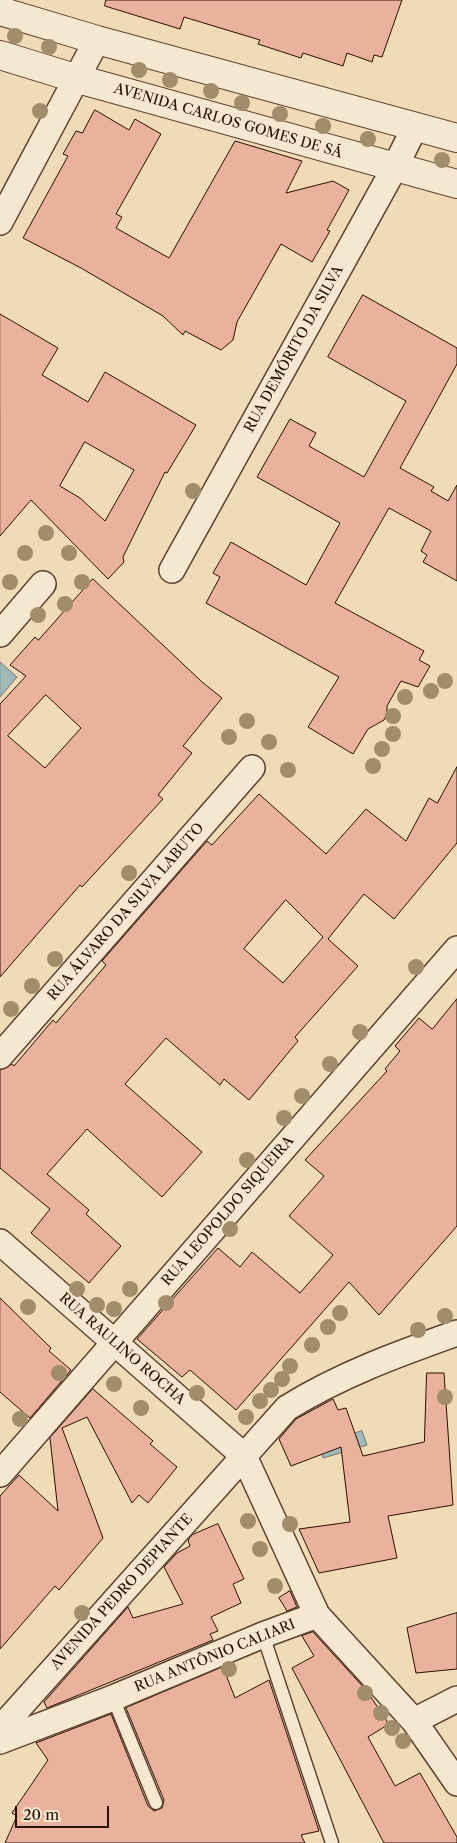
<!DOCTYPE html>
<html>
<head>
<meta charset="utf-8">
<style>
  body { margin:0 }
  #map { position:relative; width:457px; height:1843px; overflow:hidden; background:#f1dab6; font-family:"Libre Caslon Text",serif }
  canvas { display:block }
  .scale { position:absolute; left:15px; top:1806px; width:94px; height:22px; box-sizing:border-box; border:2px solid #2a1000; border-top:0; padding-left:6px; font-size:15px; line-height:18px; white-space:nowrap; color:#2a1000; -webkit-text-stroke:4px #f6e7d0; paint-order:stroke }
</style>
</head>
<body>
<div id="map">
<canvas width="457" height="1843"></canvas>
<div class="scale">20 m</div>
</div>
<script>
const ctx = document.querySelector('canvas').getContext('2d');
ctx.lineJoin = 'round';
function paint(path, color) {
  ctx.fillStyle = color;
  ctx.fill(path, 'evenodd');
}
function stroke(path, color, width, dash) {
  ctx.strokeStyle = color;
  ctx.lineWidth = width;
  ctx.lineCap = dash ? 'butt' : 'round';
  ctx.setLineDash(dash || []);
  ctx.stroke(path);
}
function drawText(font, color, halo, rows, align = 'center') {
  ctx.font = font + ' "Libre Caslon Text",serif';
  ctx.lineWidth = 4.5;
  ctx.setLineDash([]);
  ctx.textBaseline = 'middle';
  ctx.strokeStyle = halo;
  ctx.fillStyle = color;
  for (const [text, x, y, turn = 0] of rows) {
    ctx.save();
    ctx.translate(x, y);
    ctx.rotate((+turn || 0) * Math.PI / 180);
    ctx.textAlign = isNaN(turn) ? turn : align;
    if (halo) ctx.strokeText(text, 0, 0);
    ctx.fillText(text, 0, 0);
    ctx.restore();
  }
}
const water = new Path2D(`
  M0,662L17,677L0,697Z
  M362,1431L367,1445L323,1458L319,1445Z`);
paint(water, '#9fb8b8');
stroke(water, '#70756e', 1);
const building = new Path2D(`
  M106,0H402L382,57L374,55L372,62L347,53L343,66L303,53L301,58L258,44L260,40L184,17L180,29L105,6Z
  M95,110L129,130L135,119L161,134L116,214L122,217L116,228L169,258L235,141L302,161L286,193L333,181L349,190L327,230L330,231L312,262L281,244L237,322L233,340L221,350L185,331L183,335L163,316L81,268L23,238L68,156L63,154L76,131L82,133Z
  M363,295L457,348V364L400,468L434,487L431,491L448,501L457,485V581L423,562L427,555L421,551L431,531L389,508L335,603L424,651L419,660L430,666L418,687L401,681L387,706V714L384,720L368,729L353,754L308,727L339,677L206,603L220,577L213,573L231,542L306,585L340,523L257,477L290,419L316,433L309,446L364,477L406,401L328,357Z
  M0,314L58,348L42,375L88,402L105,372L196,425L167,473L165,472L123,557L124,562L108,579L31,500L0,536ZM85,442L134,470L105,521L80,498L60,486Z
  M93,579L202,682L222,698L183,746L192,753L158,795L163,799L82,887L80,885L0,977V704L26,676L10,665L35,637L38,640ZM46,695L81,728L45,768L8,736Z
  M457,767V843L394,919L364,894L328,939L358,966L295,1037L298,1041L249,1100L224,1079L220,1085L166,1038L125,1084L202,1152L162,1197L87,1129L47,1174L89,1210L86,1214L121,1246L89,1283L31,1233L50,1209L0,1168V1070L12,1064L14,1066L53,1020L56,1023L106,965L102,961L207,841L212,845L259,794L326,854L366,809L406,841L429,798L437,803ZM286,900L323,937L283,983L244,949Z
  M457,999V1226L379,1315L349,1282L236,1410L190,1370L182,1377L137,1339L218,1248L240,1267L252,1252L300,1293L333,1255L289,1216L324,1176L305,1160L387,1071L385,1069L400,1051L395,1046L419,1018L432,1029Z
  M0,1298L51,1348L49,1351L71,1370L30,1418L0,1392Z
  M427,1373H444L453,1505L388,1516L397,1558L319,1573L299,1529L350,1522L341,1447L291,1466L279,1439L296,1419L333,1399L338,1410L346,1408L363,1456L424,1442Z
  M93,1389L153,1441L150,1444L177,1467L148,1503L139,1495L132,1503L87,1417L62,1428L103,1538L59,1590L55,1586L0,1649V1496L19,1475L58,1511L50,1438Z
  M218,1524L244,1579L233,1584L241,1603L211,1617L218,1631L210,1634L213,1640L47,1708L44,1702L128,1607L133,1618L183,1604L164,1567L177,1553L190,1546L188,1540L192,1535Z
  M290,1591L297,1607L287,1611L279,1598Z
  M457,1613V1669L416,1673L407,1628Z
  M313,1632L366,1690L389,1724L368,1737L395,1786L420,1773L457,1837V1843H384L292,1668L314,1656L302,1636Z
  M223,1667L235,1698L269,1680L319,1831L301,1835L305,1843H5L17,1816L12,1813L48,1760L36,1743L111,1714L148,1806L154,1811L162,1808L164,1800L126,1708Z`);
paint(building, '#eab29d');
stroke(building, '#2a1000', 1);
const service = new Path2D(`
  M263,1635L332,1843
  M113,1698L156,1803`);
const minor = new Path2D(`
  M0,222L97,40
  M172,570L395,167L415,127
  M0,634L43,584
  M0,1056L252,768
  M0,1242L244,1456L317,1615L414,1721L457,1783
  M0,1474L457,949
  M414,1721L457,1699
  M0,1729L287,1408C340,1375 398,1354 457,1333
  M0,1741L113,1698L263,1635L317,1615`);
const tertiary = new Path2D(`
  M0,11L97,40L457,138
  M0,55L78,79L457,184`);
stroke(service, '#5c422e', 15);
stroke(minor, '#5c422e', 28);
stroke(tertiary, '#5c422e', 30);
stroke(service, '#f6e7d0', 12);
stroke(minor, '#f6e7d0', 25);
stroke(tertiary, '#f6e7d0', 28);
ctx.fillStyle = '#a18c6c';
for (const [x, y] of [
  [15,36],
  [49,47],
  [139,70],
  [170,80],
  [211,91],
  [242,103],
  [40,111],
  [280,114],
  [323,126],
  [368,139],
  [442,160],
  [193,491],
  [46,533],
  [25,553],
  [69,553],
  [10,582],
  [82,582],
  [65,604],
  [38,615],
  [445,681],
  [431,691],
  [405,697],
  [393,716],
  [247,721],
  [393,734],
  [229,737],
  [269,742],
  [382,749],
  [373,766],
  [288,770],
  [129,873],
  [55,959],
  [416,967],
  [32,986],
  [11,1009],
  [360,1032],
  [330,1064],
  [302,1096],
  [284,1118],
  [247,1160],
  [230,1229],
  [77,1289],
  [130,1289],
  [166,1303],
  [97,1305],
  [28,1307],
  [114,1309],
  [340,1313],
  [445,1316],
  [328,1327],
  [418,1330],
  [312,1345],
  [290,1366],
  [59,1373],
  [282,1379],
  [114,1384],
  [271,1390],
  [197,1393],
  [445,1397],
  [260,1401],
  [141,1408],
  [246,1417],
  [20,1419],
  [248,1521],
  [290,1524],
  [260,1549],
  [275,1586],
  [82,1613],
  [229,1669],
  [365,1693],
  [381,1713],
  [392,1728],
  [403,1741]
]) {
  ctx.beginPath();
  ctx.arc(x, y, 8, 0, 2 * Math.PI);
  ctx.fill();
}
drawText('14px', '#2a1000', '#f6e7d0', [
  ["AVENIDA CARLOS GOMES DE SÁ",228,121,16],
  ["RUA DEMÓRITO DA SILVA",294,349,-61],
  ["RUA ÁLVARO DA SILVA LABUTO",126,912,-49],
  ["RUA LEOPOLDO SIQUEIRA",228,1211,-49],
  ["RUA RAULINO ROCHA",122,1349,41],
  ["AVENIDA PEDRO DEPIANTE",122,1592,-48],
  ["RUA ANTÔNIO CALIARI",215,1656,-22]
]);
</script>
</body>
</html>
